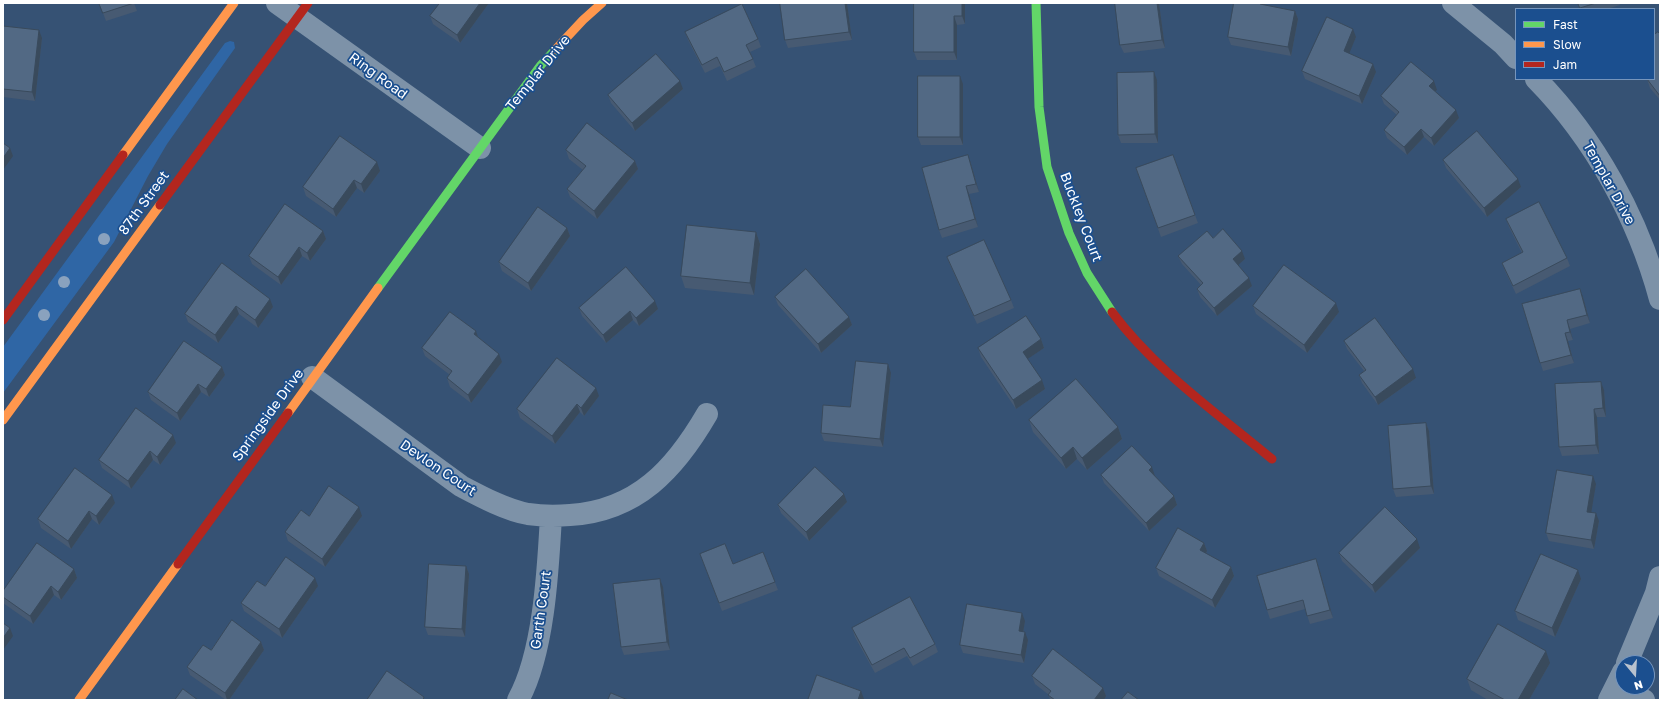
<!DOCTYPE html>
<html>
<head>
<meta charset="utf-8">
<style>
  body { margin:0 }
  #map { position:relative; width:1663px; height:703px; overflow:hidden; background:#365274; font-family:"Golos Text",sans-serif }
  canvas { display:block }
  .frame { position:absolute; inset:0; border:4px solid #fff; pointer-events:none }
  .legend { position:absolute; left:1515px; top:8px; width:140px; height:72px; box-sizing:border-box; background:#1b4f8f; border:1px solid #7695bc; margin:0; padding:5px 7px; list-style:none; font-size:12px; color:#fff }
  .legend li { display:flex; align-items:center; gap:8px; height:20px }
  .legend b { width:20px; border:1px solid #7695bc }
  .north { position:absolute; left:1615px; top:655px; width:40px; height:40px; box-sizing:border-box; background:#1b4f8f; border:1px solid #7695bc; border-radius:50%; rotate:162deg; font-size:11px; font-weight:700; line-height:16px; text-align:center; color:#fff }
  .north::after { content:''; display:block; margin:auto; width:14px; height:18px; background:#b9c2ce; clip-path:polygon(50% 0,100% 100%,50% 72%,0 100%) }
</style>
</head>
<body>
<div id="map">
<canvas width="1663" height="703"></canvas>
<div class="frame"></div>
<ul class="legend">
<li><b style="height:5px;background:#63d668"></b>Fast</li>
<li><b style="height:5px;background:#ff974d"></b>Slow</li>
<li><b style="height:5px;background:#b3261e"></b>Jam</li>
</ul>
<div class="north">N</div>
</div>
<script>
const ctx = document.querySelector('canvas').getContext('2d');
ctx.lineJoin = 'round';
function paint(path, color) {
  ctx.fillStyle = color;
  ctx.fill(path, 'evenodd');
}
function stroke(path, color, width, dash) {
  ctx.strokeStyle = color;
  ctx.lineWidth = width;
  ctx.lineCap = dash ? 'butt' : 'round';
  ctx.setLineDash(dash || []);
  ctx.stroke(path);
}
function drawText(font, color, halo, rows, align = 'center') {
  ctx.font = font + ' "Golos Text",sans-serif';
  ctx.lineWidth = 3.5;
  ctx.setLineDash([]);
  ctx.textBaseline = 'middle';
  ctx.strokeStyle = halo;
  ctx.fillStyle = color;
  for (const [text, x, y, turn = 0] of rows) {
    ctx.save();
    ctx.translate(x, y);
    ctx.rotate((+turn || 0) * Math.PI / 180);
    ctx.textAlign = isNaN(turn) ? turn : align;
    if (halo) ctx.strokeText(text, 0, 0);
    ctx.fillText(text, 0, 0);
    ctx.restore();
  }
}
paint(new Path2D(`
  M230,41L234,42L235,48L167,144L148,176L114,242L3,393V347L225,43Z`), '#2f66a5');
stroke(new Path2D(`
  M277,3L480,148
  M1453,3L1503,44L1516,58
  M1536,79C1595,139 1638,218 1660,299
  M312,377L461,486C480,496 506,510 528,514C542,516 556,516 570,515C637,511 675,469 707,414
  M1627,663L1656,593L1660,577
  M1617,685L1644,700
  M518,700C544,653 548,570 551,516
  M1609,700L1623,672`), '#7d92a8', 22);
stroke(new Path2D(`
  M1036,3L1039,107L1047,167L1069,233L1087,273L1112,312
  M378,288L541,65L555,50`), '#63d668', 9);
stroke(new Path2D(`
  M555,50L583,20L602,3
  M123,155L234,3
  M288,413L378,288
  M3,420L160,205
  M79,700L178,564`), '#ff974d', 9);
stroke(new Path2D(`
  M160,205L308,3
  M1112,312C1155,370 1217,413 1272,459
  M3,320L123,155
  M178,564L288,413`), '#b3261e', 9);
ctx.fillStyle = '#8aa2be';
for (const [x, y] of [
  [104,239],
  [64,282],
  [44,315]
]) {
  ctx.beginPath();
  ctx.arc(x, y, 6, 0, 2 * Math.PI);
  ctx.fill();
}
paint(new Path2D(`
  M134,3L137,11L106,21L103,13Z
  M440,3H489L460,43L433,24L430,16Z
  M780,3H847L852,40L788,48L785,40Z
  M965,3V24L957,25V60H917L914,52Z
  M1159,3L1165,48L1124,53L1120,45Z
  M1234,3H1265V5L1295,11L1298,19L1291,56L1231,45L1228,37Z
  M1578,3H1619L1620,5L1607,9H1580Z
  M3,26L42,38L35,101L3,97Z
  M685,32L758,39L761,47L750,52L756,67L727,81L720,66L705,73L688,40Z
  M1660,34V100L1650,88L1647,79H1654Z
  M1356,37L1349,53L1376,72L1362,104L1305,79L1302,71Z
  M1157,80L1158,143H1121L1118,135Z
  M963,84V145H921L918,137Z
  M683,89L635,131L611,103L608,95Z
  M1437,90L1435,91L1459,118L1434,146L1424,137L1407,155L1387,138L1384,130L1397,115L1384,104L1381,96Z
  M566,150L635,161L638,169L597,219L570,197L567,189L583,170L569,159Z
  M1173,155L1198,223L1161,237L1136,168Z
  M1443,160L1521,187L1487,217L1446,168Z
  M971,164L979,192L969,194L978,227L942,238L939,230Z
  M380,171L364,193L357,188L336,217L306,196L303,187Z
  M1506,219L1567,258L1570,266L1516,294L1505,271L1502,263L1522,253L1509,227Z
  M567,228L570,236L531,291L502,271L499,262Z
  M323,231L326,239L310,261L302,256L281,285L252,264L249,256Z
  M756,232L760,244L754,295L685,288L681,276Z
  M1213,238L1245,259L1238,265L1252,286L1217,316L1200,297L1197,289L1201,285L1182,264L1178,256Z
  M947,257L1011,300L1014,308L977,324L950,265Z
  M222,263L273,307L258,328L239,314L218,343L188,322L185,314Z
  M775,297L849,317L852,325L821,353L778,305Z
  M1583,297L1590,323L1570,329L1573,340L1568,341L1574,363L1543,371L1522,304Z
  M1253,306L1339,312L1307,353L1256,314Z
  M579,308L658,309L639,326L633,320L606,343L582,316Z
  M478,337L502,362L471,403L450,387L447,378L450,375L425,356L422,348Z
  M1041,339L1044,348L1027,359L1045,389L1016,409L981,357L978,348Z
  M1344,341L1416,378L1378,405L1362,383L1359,375L1364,371L1347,349Z
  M222,367L225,375L209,397L201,392L180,421L151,400L148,392Z
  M891,373L883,447L824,441L821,433Z
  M1604,390L1606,417H1597L1599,454L1562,456L1559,447Z
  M599,396L584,416L580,412L555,444L520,418L517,409Z
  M1029,420L1118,427L1122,439L1087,470L1077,459L1066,469L1033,432Z
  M1426,423L1429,431L1434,494L1396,497L1393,489Z
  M176,443L160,465L153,460L131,489L102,468L99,460Z
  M1101,475L1155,476H1154L1174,496L1177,505L1149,531L1104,483Z
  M1596,484L1591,512L1599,521L1594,549L1549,541L1546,533Z
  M847,502L809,541L781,513L778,505Z
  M115,503L99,525L92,519L71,549L41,528L38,519Z
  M309,516H362L325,567L288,541L285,532Z
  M1204,543L1207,551L1206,554L1231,567L1234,576L1215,608L1159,576L1156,568Z
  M1420,548L1375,593L1342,561L1339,553Z
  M763,552L778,590L722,611L700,554L733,564Z
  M1316,559L1319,568L1333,618L1310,624L1305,609L1270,619L1267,610Z
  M466,566L469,574L465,637L428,635L425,627Z
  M74,569L77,578L61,600L54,595L33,624L3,603V591Z
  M1581,579L1555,637L1518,620L1515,611Z
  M265,586H318L282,638L244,611L241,603Z
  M663,587L670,650L624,655L621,647Z
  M1025,621L1023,632L1028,640L1024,663L963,653L960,645Z
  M852,628L935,644L938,652L913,666L907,656L875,673L855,637Z
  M261,642L264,650L229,700H226L190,675L187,667Z
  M1550,663L1529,700H1488L1471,690L1467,679Z
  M1032,676L1103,688L1106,696L1104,700H1050L1049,695L1035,684Z`), '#475a72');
paint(new Path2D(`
  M480,3H489L460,43L457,35Z
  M845,3H847L852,40L849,32Z
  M962,3H965V24L962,16Z
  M1157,3H1159L1165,48L1162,40Z
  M1260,3H1265L1263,13L1260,4Z
  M1295,11L1298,19L1291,56L1288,47Z
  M954,16L957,25V60L954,52Z
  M1353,29L1356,37L1347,59L1344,51Z
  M39,30L42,38L35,101L32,92Z
  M1373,64L1376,72L1362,104L1359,96Z
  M1154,72L1157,80L1158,143L1155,134Z
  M960,76L963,84V145L960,137Z
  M680,81L683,89L635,131L632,123Z
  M1434,81L1437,90L1432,94L1429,86Z
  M1456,110L1459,118L1434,146L1431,138Z
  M1421,129L1424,137L1407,155L1404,147Z
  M10,148L13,156L3,170V158Z
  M968,155L971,164L979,192L976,184Z
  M635,161L638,169L597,219L594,211Z
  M377,162L380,171L364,193L361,184Z
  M1518,179L1521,187L1487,217L1484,208Z
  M354,180L357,188L336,217L333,209Z
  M966,186L969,194L978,227L975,219Z
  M567,228L570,236L531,291L528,283Z
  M323,231L326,239L310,261L307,253Z
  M756,232L760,244L754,295L750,283Z
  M299,247L302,256L281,285L278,277Z
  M1242,251L1245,259L1236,267L1233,259Z
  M1249,278L1252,286L1217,316L1214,308Z
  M1580,289L1583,297L1590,323L1587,315Z
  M270,299L273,307L258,328L255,320Z
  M655,301L658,309L639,326L636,318Z
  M1336,303L1339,312L1307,353L1304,345Z
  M236,306L239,314L218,343L215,335Z
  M630,311L633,320L606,343L603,335Z
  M849,317L852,325L821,353L818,344Z
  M1567,320L1570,329L1573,340L1570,332Z
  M476,331L479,340L474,334Z
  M1565,333L1568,341L1574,363L1571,355Z
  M1041,339L1044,348L1026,360L1023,352Z
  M499,354L502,362L471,403L468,395Z
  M888,364L891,373L883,447L880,439Z
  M222,367L225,375L209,397L206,389Z
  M1413,369L1416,378L1378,405L1375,397Z
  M1042,380L1045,389L1016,409L1013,400Z
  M1601,382L1604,390L1606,417L1603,408Z
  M198,384L201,392L180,421L177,413Z
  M596,388L599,396L584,416L581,408Z
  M577,404L580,412L555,444L552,436Z
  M1594,409L1597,417L1599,454L1596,445Z
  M1426,423L1429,431L1434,494L1431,486Z
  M1118,427L1122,439L1087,470L1082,458Z
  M173,435L176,443L160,465L157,457Z
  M1073,447L1077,459L1066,469L1061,458Z
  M150,451L153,460L131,489L128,481Z
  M1152,467L1155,476L1152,479L1149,470Z
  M1593,476L1596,484L1590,520L1587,512Z
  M844,494L847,502L809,541L806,532Z
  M112,495L115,503L99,525L96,516Z
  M1174,496L1177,505L1149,531L1146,523Z
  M359,507L362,516L325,567L322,559Z
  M89,511L92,519L71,549L68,541Z
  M1596,513L1599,521L1594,549L1591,540Z
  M1417,539L1420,548L1375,593L1372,585Z
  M1204,543L1207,551L1203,559L1200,550Z
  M1316,559L1319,568L1333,618L1330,610Z
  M466,566L469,574L465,637L462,629Z
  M1231,567L1234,576L1215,608L1212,600Z
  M74,569L77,578L61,600L58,592Z
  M1578,570L1581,579L1555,637L1552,628Z
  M315,578L318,586L282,638L279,629Z
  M660,579L663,587L670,650L667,642Z
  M51,586L54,595L33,624L30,616Z
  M1022,613L1025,621L1022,639L1019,631Z
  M10,628L13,636L3,650V638Z
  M1025,632L1028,640L1024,663L1021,655Z
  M261,642L264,650L229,700H227L225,693Z
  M1546,651L1550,663L1529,700H1518Z
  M1103,688L1106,696L1104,700H1094Z
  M861,691L864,699V700H858Z`), '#394a5c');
const building = new Path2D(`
  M99,3H134L103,13Z
  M440,3H480L457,35L430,16Z
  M780,3H845L849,32L785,40Z
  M914,3H962V16H954V52H914Z
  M1115,3H1157L1162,40L1120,45Z
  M1234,3H1260V4L1295,11L1288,47L1228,37Z
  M1578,3H1596L1580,8Z
  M742,4L758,39L746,45L753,59L724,72L717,57L702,65L685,32Z
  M1327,17L1353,29L1344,51L1373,64L1359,96L1302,71Z
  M3,26L39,30L32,92L3,89Z
  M1658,32L1660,34V96L1647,79H1654V35Z
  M656,54L680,81L632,123L608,95Z
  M1411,62L1434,81L1429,86L1456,110L1431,138L1421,129L1404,147L1384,130L1399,112L1381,96Z
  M1154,72L1155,134L1118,135L1117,73Z
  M918,76H960V137H918Z
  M587,123L635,161L594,211L567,189L586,166L566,150Z
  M1477,131L1518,179L1484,208L1443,160Z
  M340,136L377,162L361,184L354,180L333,209L303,187Z
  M3,143L10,148L3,158Z
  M968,155L976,184L966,186L975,219L939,230L922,168Z
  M1173,155L1195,215L1158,228L1136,168Z
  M1539,202L1567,258L1513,286L1502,263L1523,252L1506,219Z
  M285,204L323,231L307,253L299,247L278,277L249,256Z
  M538,207L567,228L528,283L499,262Z
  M687,225L756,232L750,283L681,276Z
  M1223,229L1242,251L1233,259L1249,278L1214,308L1197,289L1203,283L1178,256L1207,231L1213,238Z
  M984,240L1011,300L974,316L947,257Z
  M222,263L270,299L255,320L236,306L215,335L185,314Z
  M1284,265L1336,303L1304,345L1253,306Z
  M626,267L655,301L636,318L630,311L603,335L579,308Z
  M806,269L849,317L818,344L775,297Z
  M1580,289L1587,315L1567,320L1570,332L1565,333L1571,355L1540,363L1522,304Z
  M450,312L476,331L474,334L499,354L468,395L447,378L452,371L422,348Z
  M1026,316L1041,339L1023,352L1042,380L1013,400L978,348Z
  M1375,318L1413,369L1375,397L1359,375L1366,370L1344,341Z
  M184,341L222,367L206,389L198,384L177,413L148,392Z
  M557,358L596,388L581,408L577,404L552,436L517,409Z
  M856,361L888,364L880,439L821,433L823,405L850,407Z
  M1076,379L1118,427L1082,458L1073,447L1061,458L1029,420Z
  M1601,382L1603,408L1594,409L1596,445L1559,447L1555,384Z
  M136,408L173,435L157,457L150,451L128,481L99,460Z
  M1426,423L1431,486L1393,489L1388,426Z
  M1132,446L1152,467L1149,470L1174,496L1146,523L1101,475Z
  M815,467L844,494L806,532L778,505Z
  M75,468L112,495L96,516L89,511L68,541L38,519Z
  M1557,470L1593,476L1587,512L1596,513L1591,540L1546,533Z
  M329,486L359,507L322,559L285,532L301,510L309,516Z
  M1385,507L1417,539L1372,585L1339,553Z
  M1178,528L1204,543L1200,550L1231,567L1212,600L1156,568Z
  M37,543L74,569L58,592L51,586L30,616L3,597V591Z
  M725,544L733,564L763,552L775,582L719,603L700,554Z
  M1541,554L1578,570L1552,628L1515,611Z
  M286,557L315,578L279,629L241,603L257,581L265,586Z
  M1316,559L1330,610L1307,616L1303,600L1267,610L1257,576Z
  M429,564L466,566L462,629L425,627Z
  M660,579L667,642L621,647L613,584Z
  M910,597L935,644L910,658L904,648L872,665L852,628Z
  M967,604L1022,613L1019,631L1025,632L1021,655L960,645Z
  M232,620L261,642L225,693L187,667L203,645L211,650Z
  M3,623L10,628L3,638Z
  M1498,624L1546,651L1518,700H1505L1467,679Z
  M1053,649L1103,688L1094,700H1055L1048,695L1051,691L1032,676Z
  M387,671L424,697L423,700H367Z
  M817,675L861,691L858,700H808Z
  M183,689L198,700H175Z
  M1128,692L1139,700H1121Z
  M611,693L628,700H608Z`);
paint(building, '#526984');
stroke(building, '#394a5c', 1);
drawText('14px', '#fff', '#1b4f8f', [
  ["Templar Drive",538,73,-51],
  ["Ring Road",378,76,36],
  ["Templar Drive",1609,183,61],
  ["87th Street",144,203,-54],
  ["Buckley Court",1081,217,69],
  ["Springside Drive",268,415,-54],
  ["Devlon Court",438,468,34],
  ["Garth Court",541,610,-82]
]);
</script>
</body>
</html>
